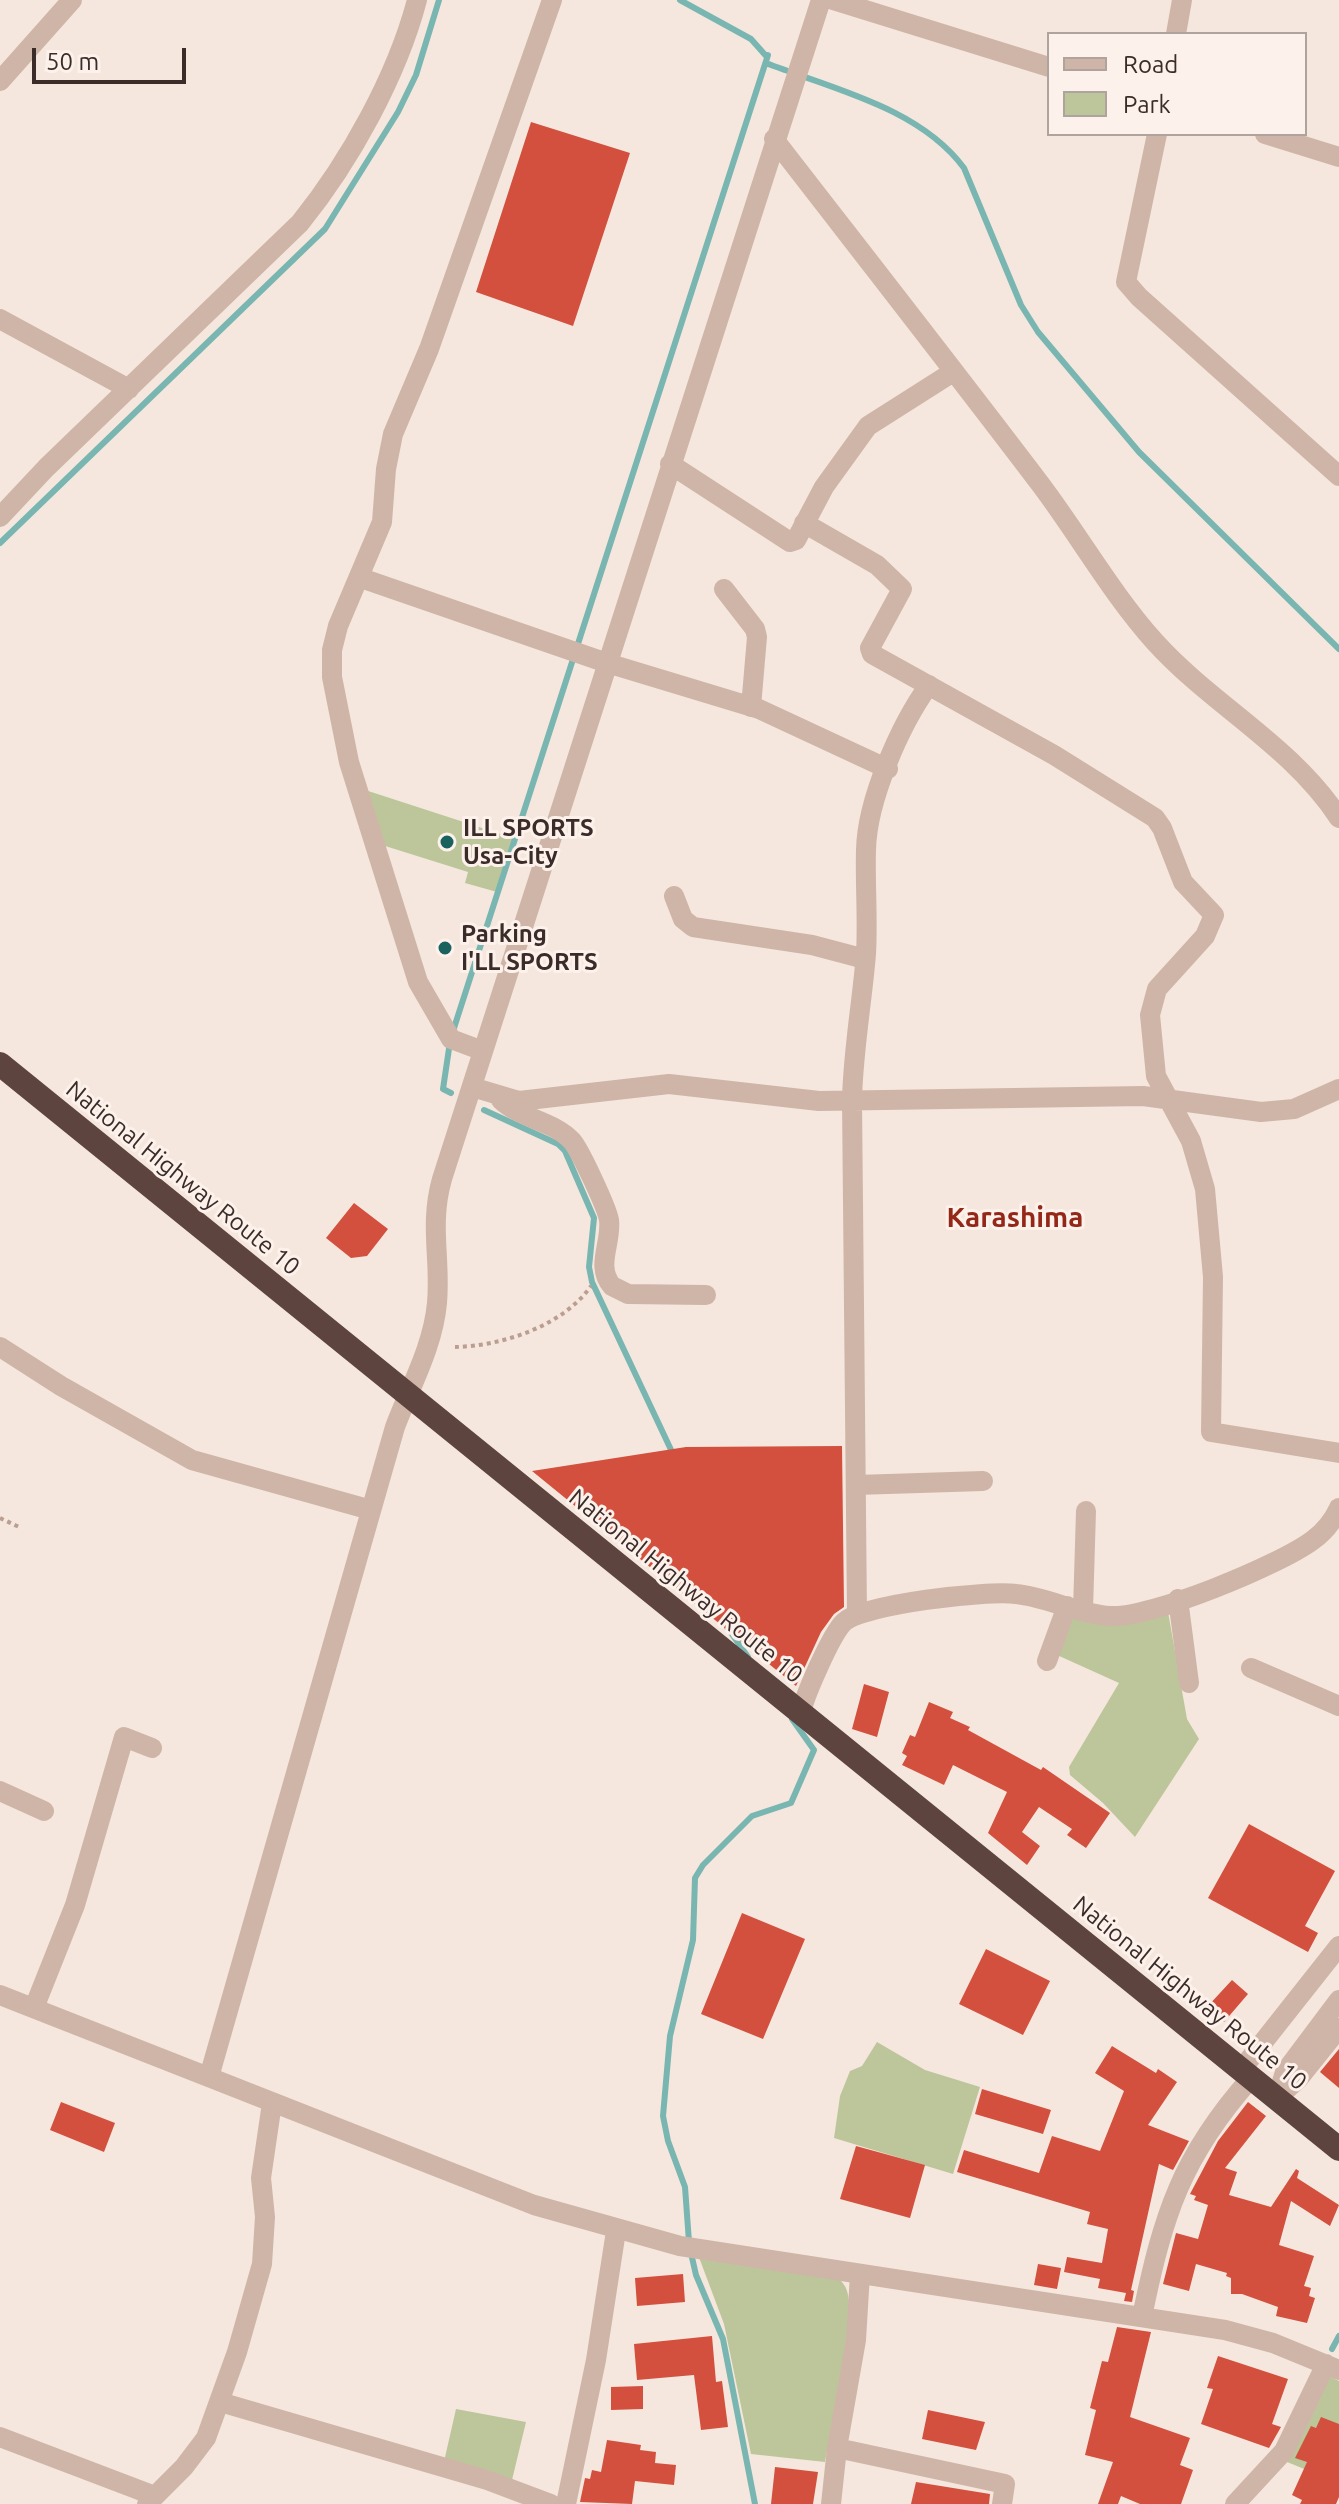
<!DOCTYPE html>
<html>
<head>
<meta charset="utf-8">
<style>
  body { margin:0 }
  #map { position:relative; width:1339px; height:2504px; overflow:hidden; background:#f5e7dd; font-family:Ubuntu,sans-serif }
  canvas { display:block }
  .legend { position:absolute; left:1047px; top:32px; width:260px; height:104px; box-sizing:border-box; background:#fcf2eb; border:2px solid #afa39d; margin:0; padding:10px 14px; list-style:none; font-size:24px; color:#3b2c29 }
  .legend li { display:flex; align-items:center; gap:16px; height:40px }
  .legend b { width:40px; border:2px solid #afa39d }
  .scale { position:absolute; left:32px; top:48px; width:154px; height:36px; box-sizing:border-box; border:4px solid #3b2c29; border-top:0; padding-left:10px; font-size:24px; line-height:28px; white-space:nowrap; color:#3b2c29; -webkit-text-stroke:6px #fcf2eb; paint-order:stroke }
</style>
</head>
<body>
<div id="map">
<canvas width="1339" height="2504"></canvas>
<ul class="legend">
<li><b style="height:10px;background:#cfb5a8"></b>Road</li>
<li><b style="height:22px;background:#bdc69b"></b>Park</li>
</ul>
<div class="scale">50 m</div>
</div>
<script>
const ctx = document.querySelector('canvas').getContext('2d');
ctx.lineJoin = 'round';
function paint(path, color) {
  ctx.fillStyle = color;
  ctx.fill(path, 'evenodd');
}
function stroke(path, color, width, dash) {
  ctx.strokeStyle = color;
  ctx.lineWidth = width;
  ctx.lineCap = dash ? 'butt' : 'round';
  ctx.setLineDash(dash || []);
  ctx.stroke(path);
}
function drawText(font, color, halo, rows, align = 'center') {
  ctx.font = font + ' Ubuntu,sans-serif';
  ctx.lineWidth = 6;
  ctx.setLineDash([]);
  ctx.textBaseline = 'middle';
  ctx.strokeStyle = halo;
  ctx.fillStyle = color;
  for (const [text, x, y, turn = 0] of rows) {
    ctx.save();
    ctx.translate(x, y);
    ctx.rotate((+turn || 0) * Math.PI / 180);
    ctx.textAlign = isNaN(turn) ? turn : align;
    if (halo) ctx.strokeText(text, 0, 0);
    ctx.fillText(text, 0, 0);
    ctx.restore();
  }
}
paint(new Path2D(`
  M362,789L513,838L497,892L465,883L468,872L382,845Z
  M1168,1612L1187,1719L1199,1739L1135,1837L1103,1803L1070,1775L1069,1767L1119,1683L1057,1655L1073,1617Z
  M877,2042L925,2070L980,2087L953,2174L834,2138L840,2096L850,2071L862,2066Z
  M697,2252L837,2276C841,2281 846,2286 847,2291C857,2320 832,2427 825,2462L751,2454L724,2324Z
  M1322,2373L1339,2381V2483L1287,2462Z
  M456,2409L526,2422L512,2480L443,2466Z`), '#bdc69b');
stroke(new Path2D(`
  M680,0L751,39L767,57
  M766,63C833,89 920,108 964,168L1021,305L1038,332L1139,452L1339,649
  M0,543L325,229L398,112L416,75L439,0
  M453,1031L768,55
  M450,1042L443,1089L451,1093
  M484,1110L558,1144L565,1151L594,1218L589,1267L592,1282L673,1454
  M727,1627L748,1657
  M689,2242L685,2187L668,2141L663,2116L670,2036L693,1940L695,1878L703,1865L752,1816L791,1803L814,1750L792,1719
  M691,2253L696,2275L723,2339L755,2504
  M1332,2349L1339,2336`), '#79b6b1', 6);
paint(new Path2D(`
  M531,122L630,153L573,326L476,292Z
  M354,1203L388,1229L367,1256L351,1258L326,1238Z
  M842,1446L844,1607L834,1614L821,1632L796,1686L532,1471L686,1447Z
  M864,1684L889,1692L877,1737L852,1729Z
  M929,1702L953,1712L950,1718L970,1727L968,1730L1041,1770L1043,1767L1110,1813L1086,1848L1067,1835L1072,1829L1039,1807L1022,1832L1040,1846L1027,1865L988,1833L1007,1792L953,1765L944,1785L902,1765L907,1756L902,1753L910,1735L915,1737Z
  M1249,1824L1335,1871L1305,1926L1318,1933L1308,1952L1208,1898Z
  M742,1913L805,1939L763,2039L701,2014Z
  M986,1949L1050,1981L1023,2035L959,2004Z
  M1232,1980L1248,1994L1224,2022L1207,2007Z
  M1112,2046L1156,2073L1158,2069L1177,2082L1148,2125L1189,2141L1173,2170L1159,2164L1131,2290L1134,2291L1132,2302L1124,2301L1126,2293L1098,2288L1100,2279L1064,2272L1067,2257L1102,2263L1108,2229L1087,2224L1090,2212L957,2172L964,2150L1039,2173L1052,2136L1100,2151L1124,2091L1095,2073Z
  M1339,2049V2088L1320,2072Z
  M982,2089L1051,2110L1043,2134L975,2114Z
  M61,2102L115,2123L104,2152L50,2130Z
  M1248,2102L1266,2116L1225,2168L1237,2172L1229,2195L1271,2207L1296,2169L1299,2171L1297,2178L1339,2205L1330,2226L1291,2201L1279,2245L1314,2256L1304,2286L1311,2288L1309,2296L1315,2298L1307,2323L1276,2316L1278,2307L1242,2294H1231V2278L1226,2276L1227,2273L1196,2264L1189,2291L1163,2284L1176,2233L1198,2239L1208,2205L1194,2200L1196,2196L1190,2194L1218,2141Z
  M856,2146L925,2165L910,2218L840,2199Z
  M1038,2264L1061,2268L1057,2289L1034,2285Z
  M683,2274L685,2302L637,2306L635,2278Z
  M1117,2327L1151,2332L1130,2417L1190,2438L1180,2465L1193,2470L1181,2504H1140L1121,2496L1118,2504H1098L1113,2462L1085,2455L1096,2410L1090,2408L1102,2361L1108,2362Z
  M712,2336L716,2382L722,2381L728,2427L701,2430L694,2375L637,2380L634,2344Z
  M1218,2356L1288,2379L1272,2424L1281,2427L1269,2448L1201,2424L1213,2389L1207,2388Z
  M643,2386V2409L611,2410V2387Z
  M928,2410L985,2422L976,2450L922,2439Z
  M1321,2417L1339,2424V2497L1336,2504H1300L1302,2500L1292,2495L1307,2462L1295,2458L1311,2426L1316,2428Z
  M607,2440L641,2445L640,2450L656,2452L655,2463L676,2465L674,2485L635,2481L632,2504L580,2502L585,2478L590,2479L592,2470L601,2472Z
  M775,2467L818,2472L813,2504H771Z
  M916,2482L990,2494L989,2504H911Z`), '#d3503e');
stroke(new Path2D(`
  M455,1347C502,1346 563,1326 591,1286
  M0,1518L19,1527`), '#bb9e91', 4, [4, 4]);
stroke(new Path2D(`
  M833,0L1049,67
  M1176,34L1182,0
  M0,81L72,0
  M1157,134L1126,282L1139,297L1339,476
  M1265,134L1339,157
  M774,139C863,254 953,369 1041,485C1080,537 1112,594 1155,642C1213,706 1291,745 1339,818
  M0,319L129,389
  M670,464L790,542L796,540L824,487L868,426L953,372
  M0,517L46,468L300,223C350,161 397,76 417,0
  M804,523L877,565L902,589L870,648L872,654L1054,755L1155,818L1162,828L1183,882L1214,915L1205,936L1157,989L1150,1015L1156,1076L1191,1141L1205,1189L1213,1277L1211,1432L1339,1453
  M361,578L607,663L759,709L888,769
  M724,589L755,629L757,637L751,707
  M674,896L683,919L693,927L812,945L865,959
  M483,1051L451,1039L418,982L349,762L332,677V650L338,626L382,522L386,469L393,434L429,349L552,0
  M472,1087L519,1101L669,1084L819,1101L1143,1096L1261,1112L1294,1109L1339,1089
  M501,1100C521,1119 554,1121 572,1141C580,1150 607,1208 609,1220C612,1243 595,1266 612,1286L628,1294L706,1295
  M0,1347L61,1386L192,1460L371,1510
  M856,1485L983,1481
  M1178,1599L1189,1683
  M1083,1610L1086,1511
  M857,1615L852,1100C853,1051 862,1003 866,954C868,919 865,884 866,850C867,800 900,725 929,685
  M1047,1661L1067,1606
  M1251,1668L1339,1706
  M801,1715C802,1700 832,1633 844,1622C864,1604 987,1590 1016,1594C1047,1597 1078,1614 1110,1616C1149,1619 1280,1565 1313,1540C1324,1532 1333,1521 1339,1508
  M0,1791L44,1811
  M0,1995L534,2205L680,2246L1225,2330L1273,2343L1339,2370
  M34,2008L75,1905L124,1737L152,1748
  M1241,2070L1339,1946
  M209,2077L395,1427C410,1387 433,1347 437,1303C441,1259 429,1225 442,1179L821,0
  M1277,2098L1285,2072L1339,2000
  M1277,2098L1299,2078L1339,2028
  M1142,2317C1163,2215 1181,2157 1251,2078
  M220,2402L487,2480L551,2504
  M0,2437L155,2496
  M837,2448L1005,2484L1002,2504
  M147,2504L184,2467L206,2438L237,2352L262,2264L265,2217L261,2178L272,2103
  M566,2504L596,2360L616,2231
  M831,2504L837,2448L856,2340L860,2274
  M1235,2504L1284,2451L1326,2364`), '#cfb5a8', 20);
stroke(new Path2D(`
  M0,1064L1339,2149`), '#5d443f', 24);
for (const [x, y, r, color] of [
  [447,842,8,"#19625e"],
  [445,948,8,"#19625e"]
]) {
  const dot = new Path2D();
  dot.arc(x, y, r, 0, 2 * Math.PI);
  ctx.fillStyle = color;
  ctx.fill(dot);
  stroke(dot, '#fcf2eb', 3);
}
drawText('bold 24px', '#3b2c29', '#fcf2eb', [
  ["ILL SPORTS",463,828],
  ["Usa-City",463,856],
  ["Parking",461,934],
  ["I'LL SPORTS",461,962]
], 'left');
drawText('24px', '#3b2c29', '#fcf2eb', [
  ["National Highway Route 10",183,1178,39],
  ["National Highway Route 10",686,1586,39],
  ["National Highway Route 10",1190,1993,39]
]);
drawText('bold 28px', '#942718', '#fcf2eb', [
  ["Karashima",1015,1218]
]);
</script>
</body>
</html>
